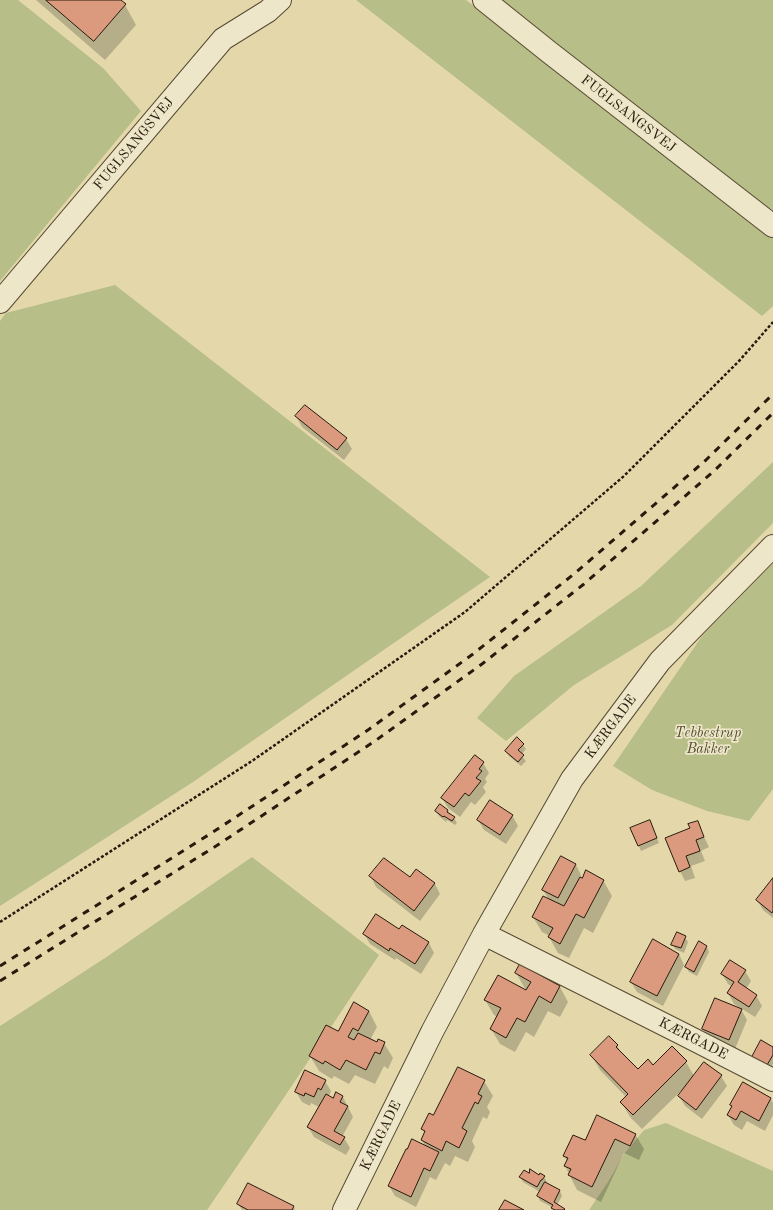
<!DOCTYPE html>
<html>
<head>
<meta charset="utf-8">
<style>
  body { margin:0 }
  canvas { display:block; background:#e4d8ab }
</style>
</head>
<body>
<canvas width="773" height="1210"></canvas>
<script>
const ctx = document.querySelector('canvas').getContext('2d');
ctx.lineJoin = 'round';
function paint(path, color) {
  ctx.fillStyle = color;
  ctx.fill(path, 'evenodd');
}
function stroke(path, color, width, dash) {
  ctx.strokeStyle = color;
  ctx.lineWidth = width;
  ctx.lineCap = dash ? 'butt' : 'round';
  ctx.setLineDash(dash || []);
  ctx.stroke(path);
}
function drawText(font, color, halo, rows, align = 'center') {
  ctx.font = font + ' "Old Standard TT",serif';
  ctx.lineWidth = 3.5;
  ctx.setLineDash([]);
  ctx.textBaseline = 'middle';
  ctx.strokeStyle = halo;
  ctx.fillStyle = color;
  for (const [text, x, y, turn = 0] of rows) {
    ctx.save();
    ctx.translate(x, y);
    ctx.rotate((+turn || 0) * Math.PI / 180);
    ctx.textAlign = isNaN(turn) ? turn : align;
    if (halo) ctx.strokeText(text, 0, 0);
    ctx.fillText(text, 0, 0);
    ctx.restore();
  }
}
paint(new Path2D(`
  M0,0H18L103,68L141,111L0,281Z
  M356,0H466L773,234V306L762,316Z
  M491,0H773V210L743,195Z
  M115,285L490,577L427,620L193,782L0,906V321L6,313Z
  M773,462V523L672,625L574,685L506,741L477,718L514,676L641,586Z
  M773,563V789L749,821L707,811L652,790L613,766L702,636Z
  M252,857L379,955L281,1102L207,1210H0V1026L105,958Z
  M666,1123L773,1171V1210H589L608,1182L624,1154L644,1130Z`), '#b7be87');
paint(new Path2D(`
  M36,0H119L125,5L136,25L105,60Z
  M305,406L346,439L352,449L344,460L302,427L296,416Z
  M517,739L523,745L526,749L521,755L526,761L521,766L509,756L506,751Z
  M483,763L489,773L485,779L487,782L483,787L486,792L475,805L471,802L460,817L448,808L442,798Z
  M440,805L448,811L454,818L457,823L455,825L447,820L446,822L439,816L436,811Z
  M512,815L518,826L506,844L484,830L478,820Z
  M697,822L709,847L701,851L705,861L691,866L695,878L685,881L680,871L691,829Z
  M652,826L659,843L641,851L631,828Z
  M561,857L576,865L581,875L580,878L582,879L603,880L612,896L593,933L584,928L569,958L558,953L549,937L550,936L542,932L533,917L549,900L543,890Z
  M416,870L435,884L440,894L420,921L376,887L371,877L410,879Z
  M773,880V918L763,910L757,900Z
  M402,926L429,943L434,953L421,974L396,958L395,960L370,944L364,934L399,930Z
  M685,937L688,942L684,953L675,949L673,945Z
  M707,947L709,952L697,976L689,972L686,967Z
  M679,954L684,965L663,1006L637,992L631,982Z
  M745,971L751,981L746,989L756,995L762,1006L755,1017L734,1004L728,993L733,987L728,984L722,974Z
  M516,973L560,987L568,1002L560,1017L548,1011L534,1037L526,1032L515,1052L500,1044L491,1029L497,1017L494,1015L485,1000L527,992Z
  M741,1009L747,1020L735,1049L709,1039L703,1029Z
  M369,1011L377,1027L370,1040L377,1044L384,1043L393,1058L388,1069L384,1066L375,1084L355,1075L349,1084L334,1076L332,1079L319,1071L310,1056L338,1032Z
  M617,1045L623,1056L638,1070L653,1066L672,1048L686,1062L694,1076H721L727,1086L702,1119L685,1106L679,1096L683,1091L682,1090L642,1129L630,1117L621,1102L626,1097L600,1070L591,1055Z
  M773,1048V1064L770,1070L756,1062Z
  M325,1081L331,1091L329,1096L334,1099L337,1093L343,1097L353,1117L342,1137L344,1138L350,1148L346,1155L314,1137L308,1127L319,1107L311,1103L310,1106L302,1102L296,1092Z
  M484,1081L493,1096L487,1107L490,1112L487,1119L483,1117L472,1141L475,1147L468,1162L455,1156L450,1166L445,1163L436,1180L430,1177L416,1207L395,1196L389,1186L425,1146L422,1140L425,1133L422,1129L434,1117Z
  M743,1084L771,1099L773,1103V1115L765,1131L747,1121L742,1130L734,1125L728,1115L732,1107L731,1105Z
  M635,1134L644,1149L639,1160L624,1153L601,1202L577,1190L565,1166L567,1161L564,1156L585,1142Z
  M529,1174L544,1177L547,1182L546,1184L560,1191L562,1196L557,1205L565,1210H553L552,1207L540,1201L538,1196L540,1192L523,1182L520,1177Z
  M249,1184L294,1207L295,1210H242L238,1204Z`), '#0003');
const building = new Path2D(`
  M46,0H121L126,4L94,41Z
  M305,405L347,438L337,450L295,416Z
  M517,737L524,744L518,750L524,755L518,762L505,751Z
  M475,755L484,762L479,769L482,771L476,778L481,781L469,796L465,793L454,807L441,798Z
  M490,800L513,815L500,835L477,820Z
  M440,804L448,810L447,812L455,817L452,821L444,816L443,817L435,811Z
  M650,820L657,838L638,846L630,828Z
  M698,821L704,837L696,840L700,851L686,856L690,867L679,872L665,838L690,828L688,824Z
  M561,856L576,864L558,898L542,890Z
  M384,858L410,877L416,869L435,883L414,911L369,876Z
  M586,870L604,880L584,918L576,914L560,944L548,937L553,928L532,917L543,896L564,906L580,877L582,878Z
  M773,878V911L772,913L756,900Z
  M376,914L399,929L402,925L429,942L415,964L390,948L389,951L363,934Z
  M677,932L686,936L681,948L671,945Z
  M653,939L679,954L657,996L630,982Z
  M699,941L707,946L694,972L685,967Z
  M730,960L746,970L738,982L757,995L749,1007L727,993L734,982L721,974Z
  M520,964L560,986L551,1003L539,996L525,1022L517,1018L506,1038L490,1029L501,1008L484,1000L498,975L526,990L531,982L515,973Z
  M715,998L742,1009L729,1040L702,1029Z
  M354,1002L369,1011L358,1031L353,1028L348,1037L354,1040L358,1033L377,1042L378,1039L385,1042L380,1054L375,1052L366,1070L346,1060L340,1070L325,1061L323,1064L309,1056L326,1025L338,1031Z
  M609,1036L618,1045L616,1047L638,1069L648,1059L653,1065L672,1046L687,1061L633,1115L620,1102L628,1094L590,1055Z
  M761,1040L773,1047V1055L767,1065L752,1057Z
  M704,1062L722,1075L696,1110L678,1096Z
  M458,1067L485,1080L478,1094L482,1096L478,1104L475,1102L462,1128L467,1131L459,1148L446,1141L442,1151L421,1140L425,1131L421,1129L429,1113L433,1115Z
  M305,1070L326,1080L321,1090L318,1088L314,1097L305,1093L304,1096L295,1092Z
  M743,1082L771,1098L759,1121L741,1111L736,1120L727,1115L732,1106L730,1105Z
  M336,1092L343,1096L340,1102L348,1106L334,1131L345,1137L340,1145L307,1127L326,1094L333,1098Z
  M597,1115L636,1134L630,1146L615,1139L592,1187L568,1175L571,1169L564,1166L568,1158L563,1156L573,1135L585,1140Z
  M412,1139L439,1152L430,1171L424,1168L411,1197L388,1186L406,1149H407Z
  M530,1169L539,1175L540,1173L545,1176L542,1180H541L537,1187L519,1177L524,1170L529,1173Z
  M545,1182L560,1190L554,1202L565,1209L564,1210H555L551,1208L553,1205L537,1196Z
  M248,1183L294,1206L292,1210H248L237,1204Z
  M505,1200L524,1210H499Z`);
paint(building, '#db9a7d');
stroke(building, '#281a0d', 1);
const minor = new Path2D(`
  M484,0L549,52L773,226
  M0,302L223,39L268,11L280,0
  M484,934L681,1033L773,1080
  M344,1210L432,1032L484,934L572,779L660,661L773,546`);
stroke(minor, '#574a34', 24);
stroke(new Path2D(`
  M0,922L252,761L465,612L624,476L740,360L773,322`), '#281a0d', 2.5, [3, 2]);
stroke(minor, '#ede6c8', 22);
stroke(new Path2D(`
  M0,966L210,834L368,730L473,654L574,574L706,460L773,394
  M0,981L216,846L375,741L482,664L584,584L714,471L773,413`), '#281a0d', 3, [7, 7]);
drawText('14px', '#281a0d', '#ede6c8', [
  ["FUGLSANGSVEJ",628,114,38],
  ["FUGLSANGSVEJ",134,144,-50],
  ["KÆRGADE",611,727,-53],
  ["KÆRGADE",693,1039,27],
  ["KÆRGADE",381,1136,-64]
]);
drawText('italic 14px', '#534b32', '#ede6c8', [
  ["Tebbestrup",708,733],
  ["Bakker",708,749]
]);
</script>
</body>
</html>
